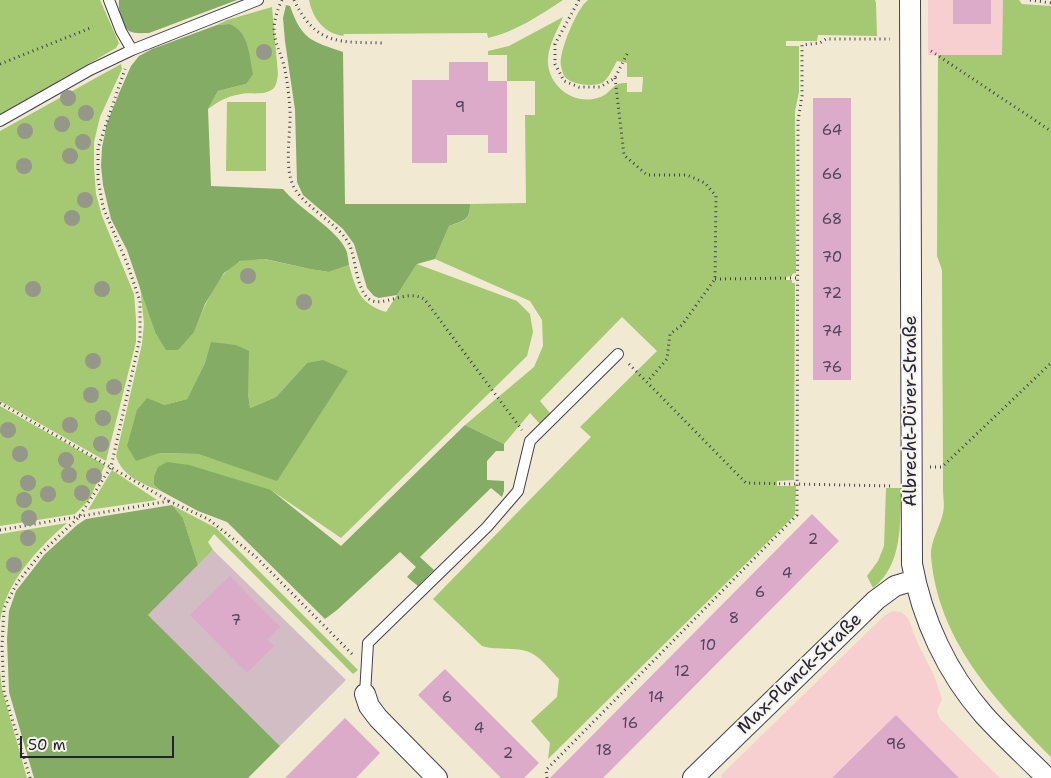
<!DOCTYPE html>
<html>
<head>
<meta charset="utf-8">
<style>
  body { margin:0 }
  #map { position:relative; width:1051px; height:778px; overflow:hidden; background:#f2e9d2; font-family:"Shantell Sans",sans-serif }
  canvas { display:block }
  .scale { position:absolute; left:20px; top:736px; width:154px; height:22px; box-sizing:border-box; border:2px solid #22223b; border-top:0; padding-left:6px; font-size:15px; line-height:18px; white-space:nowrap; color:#22223b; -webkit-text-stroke:4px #f7f3e8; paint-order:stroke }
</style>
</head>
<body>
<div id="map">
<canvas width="1051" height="778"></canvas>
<div class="scale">50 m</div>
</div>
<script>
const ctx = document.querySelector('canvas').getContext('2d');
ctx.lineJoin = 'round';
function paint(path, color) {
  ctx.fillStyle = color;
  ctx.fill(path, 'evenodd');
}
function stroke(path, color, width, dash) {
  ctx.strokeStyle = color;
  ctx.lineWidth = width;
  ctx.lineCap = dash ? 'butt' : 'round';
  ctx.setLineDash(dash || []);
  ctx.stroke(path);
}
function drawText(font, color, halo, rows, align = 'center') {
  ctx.font = font + ' "Shantell Sans",sans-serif';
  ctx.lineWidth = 4;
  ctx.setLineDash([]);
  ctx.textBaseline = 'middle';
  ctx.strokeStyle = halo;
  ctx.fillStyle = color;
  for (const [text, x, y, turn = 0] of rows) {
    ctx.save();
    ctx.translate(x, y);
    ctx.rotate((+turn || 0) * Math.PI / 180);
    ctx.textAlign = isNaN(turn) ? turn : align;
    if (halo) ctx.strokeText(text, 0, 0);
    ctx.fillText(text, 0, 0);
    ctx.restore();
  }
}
paint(new Path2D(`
  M928,0H1003L1002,55H928Z
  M894,611L901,612L908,618L918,644L934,675L942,699L937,711L940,719L1000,778H722L721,775L886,614Z`), '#f7cfd0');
paint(new Path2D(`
  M213,550L346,680L280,746L148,615Z`), '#d2bdc5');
paint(new Path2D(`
  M0,0H100L119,43L116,48L0,115Z
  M309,0H563C540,15 515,32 488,38L487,33L344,34L343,36C324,33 313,19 309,0Z
  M588,0H875L876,3L877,36L818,35L817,41H786V46H799V92L795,111L796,273L792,274V276L785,277V280H792V283H795L794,480L777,481V486H796L795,515L548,759L550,743L531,721L557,697L559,679C551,671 543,660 533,654C521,646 497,651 482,646L433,599L591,437L580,427L657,351L622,317L540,401L550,413L540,424L530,413L504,444L465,425L534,367L543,346L542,320L530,301L435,259L449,226C464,221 470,221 470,204L526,203L525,115H535V81H507V55H488V51L509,46L563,17C558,29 549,44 548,58C546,83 570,103 593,99C606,97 607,92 616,85C619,83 624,83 627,83V92H642L643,77H627V63L617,61C613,68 609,78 602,83C593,87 572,85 565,77C563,75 562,69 561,66C558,53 577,8 588,0Z
  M1003,0H1019L1022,4L1051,6V757C995,700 938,641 931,556C930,542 940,527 943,513C945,505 943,497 943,490C943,416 942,343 942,270L937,256L938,55H1002Z
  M272,7L278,74C277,79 277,85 273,89C264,96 251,92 241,94C228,96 219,101 208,109L218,91L246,84L229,24L217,25L227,20Z
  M121,64L122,69L100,117L94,142V167L96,194L102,216L134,294L136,319V342L106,461L0,401V131Z
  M227,102H266V171H226Z
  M264,259L310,269L329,272L349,265C356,290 360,304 386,312L417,264L517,301L530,314L533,332L527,356L341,538L271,490L154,485L161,491C142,484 122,476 116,456L142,344L144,324L140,285L155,332H194C201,313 220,267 241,261C248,259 257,260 264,259ZM212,342L248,393L250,408L276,397L307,363L277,480L198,454L159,453L164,405L187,399L205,363Z
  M0,406L105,465L89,500L75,514L0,526Z
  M112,470L157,500L88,510Z
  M886,488H901C900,523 903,565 873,588L867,576L878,561L884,546Z
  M172,505L216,528L358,670L353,674L214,534L208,542L213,550L198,565L183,518Z
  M67,523C39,547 4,584 0,622V534Z
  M0,671L2,689L27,778H0Z`), '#a5c872');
paint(new Path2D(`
  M119,0H237L149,33C143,33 134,34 129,31C121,25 118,9 119,0Z
  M286,5L290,6C302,40 311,41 343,52L345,204H470C470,221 464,220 449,226L435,259L417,264L397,295L379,298L374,296L367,288L354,244L343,229L303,195L297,182L295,110L285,41L283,18Z
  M229,24C249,31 249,55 253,74L246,84L218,91L208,109L211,186L283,189C298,208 339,231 346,250C348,254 348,260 349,265L329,272L310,269L265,259L240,261L224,273L205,304L194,332L178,350H166L155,332L127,250L111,219L103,185L101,166L102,147L107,123L120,91L131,66L139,56L152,49L217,25Z
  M211,342L236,345L249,351L248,393L250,408L276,397L307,363L323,360L348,371L277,481L198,454L159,453L136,461L127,446L137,410L147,398L164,405L187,399L205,363Z
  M465,425L504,444V451H496L487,461V480L504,481V491L502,497L491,488L420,557L434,570L418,586L407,577L416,567L400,552L337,610L325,619L227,522L198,511L161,491L154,485V477L158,467L167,462L189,465L271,490L341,546Z
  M172,505L183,518L198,565L148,615L280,746L248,778H34L9,692L7,639L9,611L16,591L44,555L77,525L86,519Z`), '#84ac64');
paint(new Path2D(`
  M953,0H991V24H953Z
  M449,62H488V81H507V153H488V135H447V163H412V80H449Z
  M813,98H851V380H813Z
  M812,514L839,541L603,778H550Z
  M230,576L280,627L267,640L274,646L247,673L190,615Z
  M445,669L539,763L524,778H501L418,695Z
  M896,715L959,778H832Z
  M345,718L380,753L356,778H285Z`), '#dbabc9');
const service = new Path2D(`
  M109,0L121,31L132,50
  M0,121L90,70L132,50L258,0
  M365,694L368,643L487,527L518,491L530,441L618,354`);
const minor = new Path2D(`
  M910,0L912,564C922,619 947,673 984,715C1004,737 1026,757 1047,778
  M365,694L369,706L378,718L437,778
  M693,778L876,600L895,586L915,580`);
stroke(service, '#414052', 12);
stroke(minor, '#414052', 22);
stroke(new Path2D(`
  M282,0C278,8 274,20 274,29C275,44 279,49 283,62C287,77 289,95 290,111C291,133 283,170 295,189C309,211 341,225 350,246C356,260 356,289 369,299C382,309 406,288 424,299C426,301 429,305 431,308L522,430
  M294,0C316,46 340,42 385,43
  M579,0L555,44V64L564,81L579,87H600L615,78L628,52
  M1030,0L1051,3
  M931,51L1051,131
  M0,64L93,27
  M615,78L624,155L647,175H687L705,183L716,196L715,279L682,325L670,334L667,359L647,382
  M715,279L797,278
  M629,364L746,483L893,486
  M0,403L169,501L208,519L256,557L352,654
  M930,467H942L1051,363
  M0,530L169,501
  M30,778L4,692L2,646L4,608L17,583L41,553L79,517L111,467L140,338V301L127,263L103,207L98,179V148L125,69
  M547,778L546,770L797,515L798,121L802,96V45L820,43L826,39H890`), '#414052', 3, [1, 4]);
stroke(service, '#fff', 10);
stroke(minor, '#fff', 20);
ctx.fillStyle = '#959788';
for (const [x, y] of [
  [264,52],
  [68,98],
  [86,113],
  [62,124],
  [25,131],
  [83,142],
  [70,156],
  [24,166],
  [85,200],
  [72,218],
  [248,276],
  [33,289],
  [102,289],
  [304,302],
  [93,361],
  [114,387],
  [91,395],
  [103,418],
  [70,425],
  [8,430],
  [101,444],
  [20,454],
  [66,460],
  [69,475],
  [94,476],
  [28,483],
  [82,493],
  [48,494],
  [24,500],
  [29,518],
  [28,538],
  [14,565]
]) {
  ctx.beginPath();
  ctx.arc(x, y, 8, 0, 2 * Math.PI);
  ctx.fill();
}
drawText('15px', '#50445e', null, [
  ["9",460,108],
  ["64",832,131],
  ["66",832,175],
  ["68",832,220],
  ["70",832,258],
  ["72",832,294],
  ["74",832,332],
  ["76",832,368],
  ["2",813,540],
  ["4",787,574],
  ["6",760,593],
  ["8",734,619],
  ["7",236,621],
  ["10",708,646],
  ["12",682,672],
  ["6",447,698],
  ["14",656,698],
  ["16",630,724],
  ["4",479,729],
  ["96",896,745],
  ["18",604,751],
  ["2",508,754]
]);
drawText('18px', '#22223b', '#f7f3e8', [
  ["Albrecht-Dürer-Straße",911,411,-90],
  ["Max-Planck-Straße",800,674,-44]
]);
</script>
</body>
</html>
